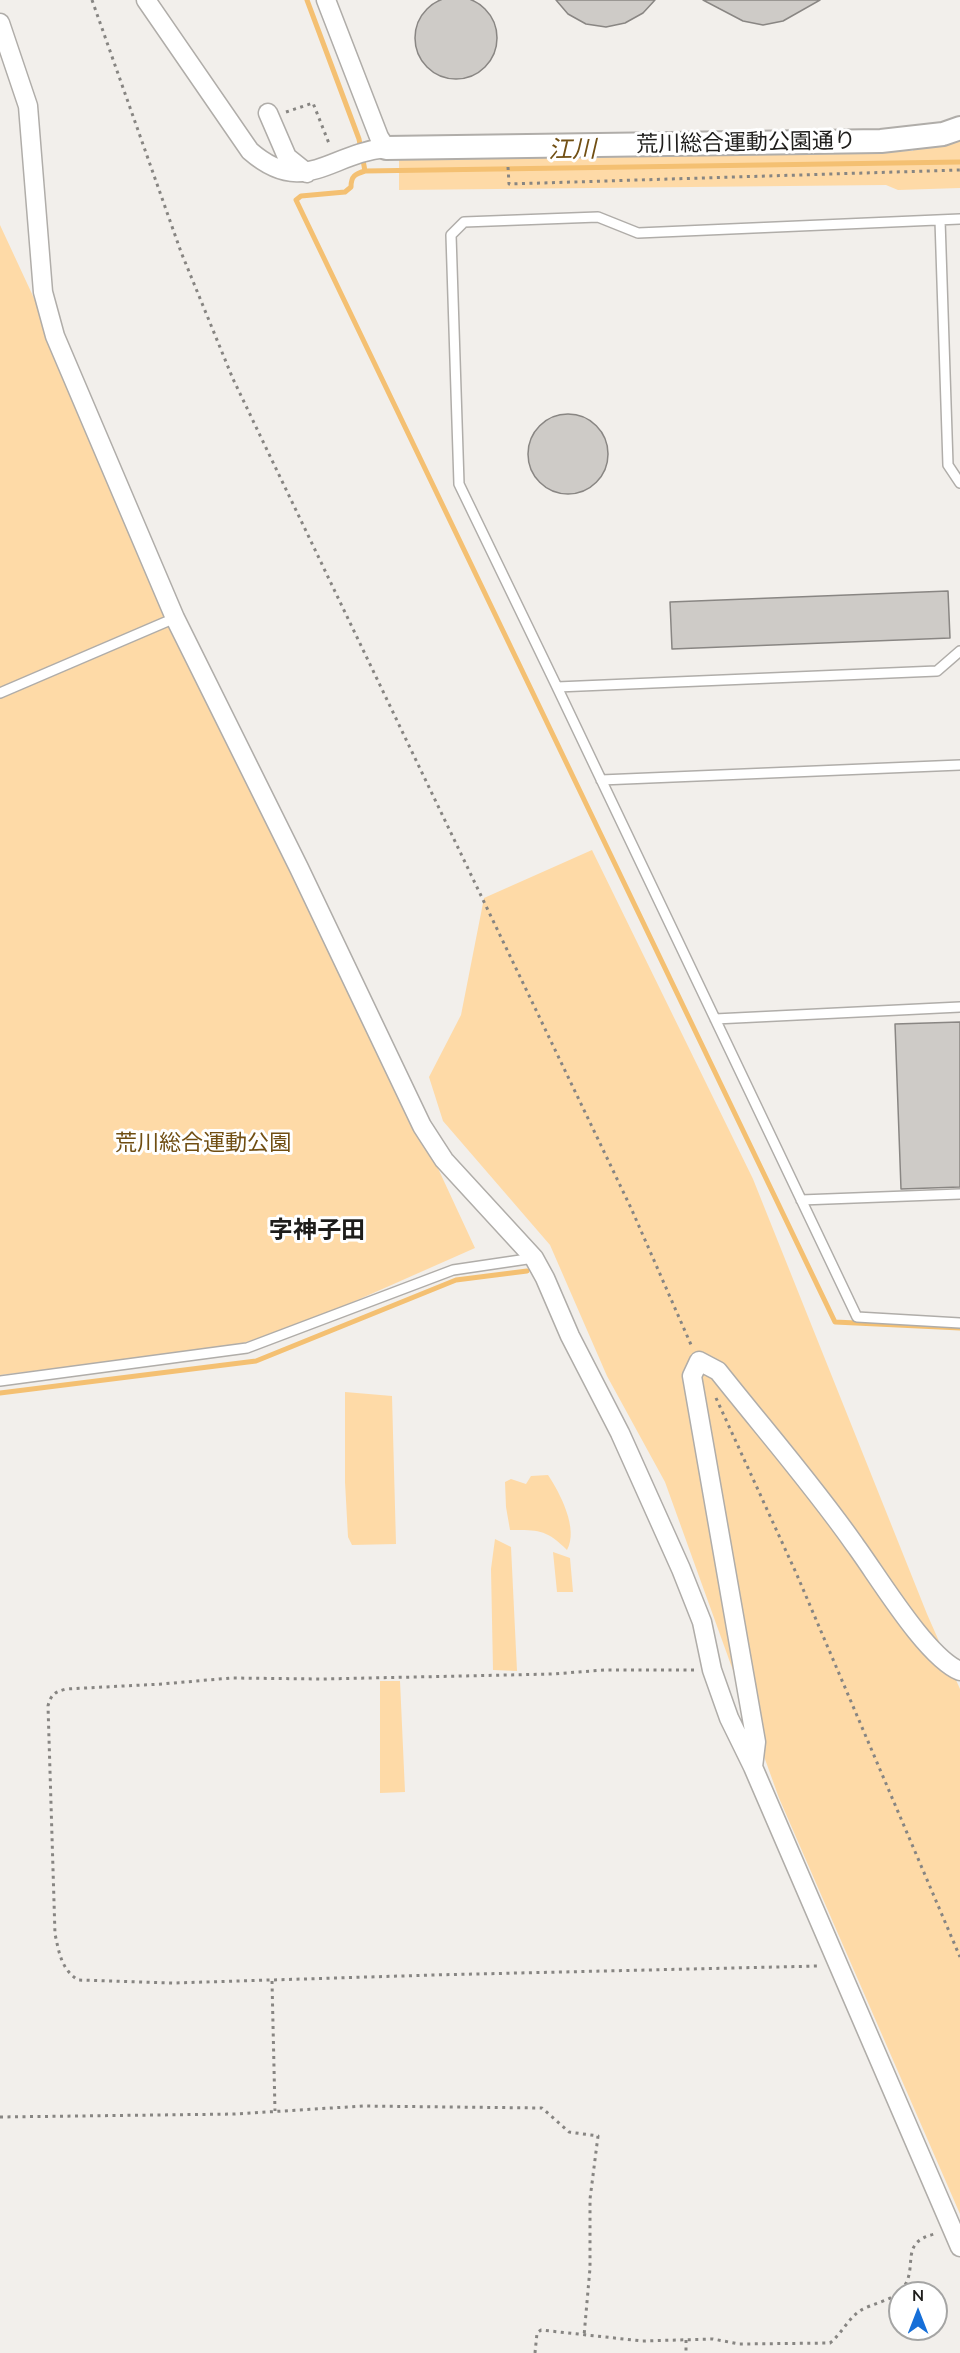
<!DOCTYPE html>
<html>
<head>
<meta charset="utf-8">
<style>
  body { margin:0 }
  #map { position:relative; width:960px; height:2353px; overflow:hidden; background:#f2efeb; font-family:Mulish,sans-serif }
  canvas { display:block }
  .north { position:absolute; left:888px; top:2281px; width:60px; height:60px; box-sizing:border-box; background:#fff; border:2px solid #a5a5a4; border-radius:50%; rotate:0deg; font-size:16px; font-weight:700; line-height:24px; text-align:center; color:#1e1d1b }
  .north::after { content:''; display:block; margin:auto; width:21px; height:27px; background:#166fd8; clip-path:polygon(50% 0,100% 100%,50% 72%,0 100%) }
</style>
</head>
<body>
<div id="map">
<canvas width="960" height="2353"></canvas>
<div class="north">N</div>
</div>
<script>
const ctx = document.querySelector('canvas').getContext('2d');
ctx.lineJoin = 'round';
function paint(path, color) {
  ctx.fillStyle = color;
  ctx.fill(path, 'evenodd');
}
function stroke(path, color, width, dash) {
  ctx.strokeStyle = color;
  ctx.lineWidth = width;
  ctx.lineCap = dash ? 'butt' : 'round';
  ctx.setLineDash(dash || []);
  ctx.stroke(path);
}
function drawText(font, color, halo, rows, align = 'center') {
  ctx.font = font + ' Mulish,"Noto Sans JP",sans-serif';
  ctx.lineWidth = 6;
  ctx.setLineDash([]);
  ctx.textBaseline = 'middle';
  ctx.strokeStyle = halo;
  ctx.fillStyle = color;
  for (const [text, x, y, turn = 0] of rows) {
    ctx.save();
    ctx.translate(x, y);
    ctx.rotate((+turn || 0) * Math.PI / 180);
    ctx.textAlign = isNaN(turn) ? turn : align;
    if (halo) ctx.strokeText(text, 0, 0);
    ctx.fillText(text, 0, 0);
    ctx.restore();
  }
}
paint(new Path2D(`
  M960,136V188L898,190L886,185L399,190V159L913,151L914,148Z
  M0,225L475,1248L310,1321L228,1348L0,1375Z
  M592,850L753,1179L927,1614L960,1689V2214L779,1798L665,1482L607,1376L550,1245L443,1121L429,1077L461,1015L484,898Z
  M345,1392L392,1396L396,1544L352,1545L348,1537L345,1482Z
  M548,1475C560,1493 579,1529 567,1550C546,1529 538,1530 510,1530L506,1507L505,1482L511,1479L526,1484L531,1476Z
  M495,1539L511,1547L517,1671L493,1670L491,1569Z
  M553,1552L570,1558L573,1592H557Z
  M380,1681H400L405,1792L380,1793Z`), '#fedaa7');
stroke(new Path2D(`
  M307,0L359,139L365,171
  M960,162L365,171C355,174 351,176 351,187L345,192L301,196L296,200L835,1322L960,1328
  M0,1393L256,1361L456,1280L527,1271`), '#f4c072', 5);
const building = new Path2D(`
  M415 38a41 41 0 1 1 82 0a41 41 0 1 1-82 0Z
  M556,0H655L643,13L625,23L606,27L586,24L568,14Z
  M703,0H820L783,21L763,25L743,21Z
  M528 454a40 40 0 1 1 80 0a40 40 0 1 1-80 0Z
  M948,591L950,638L672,649L670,602Z
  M960,1022V1187L901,1189L895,1024Z`);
paint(building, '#cecbc7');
stroke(building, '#898683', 1.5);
const service = new Path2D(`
  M960,219L638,233L598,217L464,222L451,235L459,484L557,687L937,671L960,651
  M940,220L948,465L960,483
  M557,687L857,1317L960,1323
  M0,693L175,618
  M601,780L960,765
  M715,1019L960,1007
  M801,1200L960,1194
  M0,1381L247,1348L453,1270L534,1258`);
const minor = new Path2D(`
  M146,0L250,151C304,198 330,153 386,148L379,137L326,0
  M0,23L28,106L43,292L55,336L175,618L299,868L422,1126L444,1160L534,1258L545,1278L570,1336L620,1433L681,1569L702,1622L712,1670L729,1718L753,1767L960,2247
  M268,113L287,157L307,173
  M753,1767L756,1742L692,1376L699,1361L718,1371C764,1429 813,1485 855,1545C878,1576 926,1657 960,1671`);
const tertiary = new Path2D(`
  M386,148L881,141L943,134L960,128`);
stroke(service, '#b0ada9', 12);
stroke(minor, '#b0ada9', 21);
stroke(tertiary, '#b0ada9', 26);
stroke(new Path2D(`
  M92,0L181,252L233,379L631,1208L692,1347
  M286,112L313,103L330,146
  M508,167L509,184L960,170
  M716,1398L797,1575L960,1957
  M694,1670H604L553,1674L323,1679L231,1678L162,1684L66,1689C55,1692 51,1694 48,1706L55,1934C59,1952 61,1969 78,1980L173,1983L433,1975L819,1966
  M272,1981L275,2111
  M0,2117L235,2114L363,2106L542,2108L569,2132L598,2136L590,2199V2268L584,2336
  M686,2340V2353
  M535,2353L537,2333L541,2330L642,2341L713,2339L739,2344L830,2343C841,2334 847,2321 858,2312C871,2303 894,2301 903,2288C919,2267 898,2242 935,2234`), '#878582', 3, [3, 4.5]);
stroke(service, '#fff', 9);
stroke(minor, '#fff', 18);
stroke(tertiary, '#fff', 22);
drawText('22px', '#1e1d1b', '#fff', [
  ["荒川総合運動公園通り",746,143,-1]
]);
drawText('22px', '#704e12', '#fff', [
  ["荒川総合運動公園",203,1143]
]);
drawText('italic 24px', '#714f13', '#fff', [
  ["江川",572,150,-1]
]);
drawText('bold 24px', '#1e1d1b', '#fff', [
  ["字神子田",317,1231]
]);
</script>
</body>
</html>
